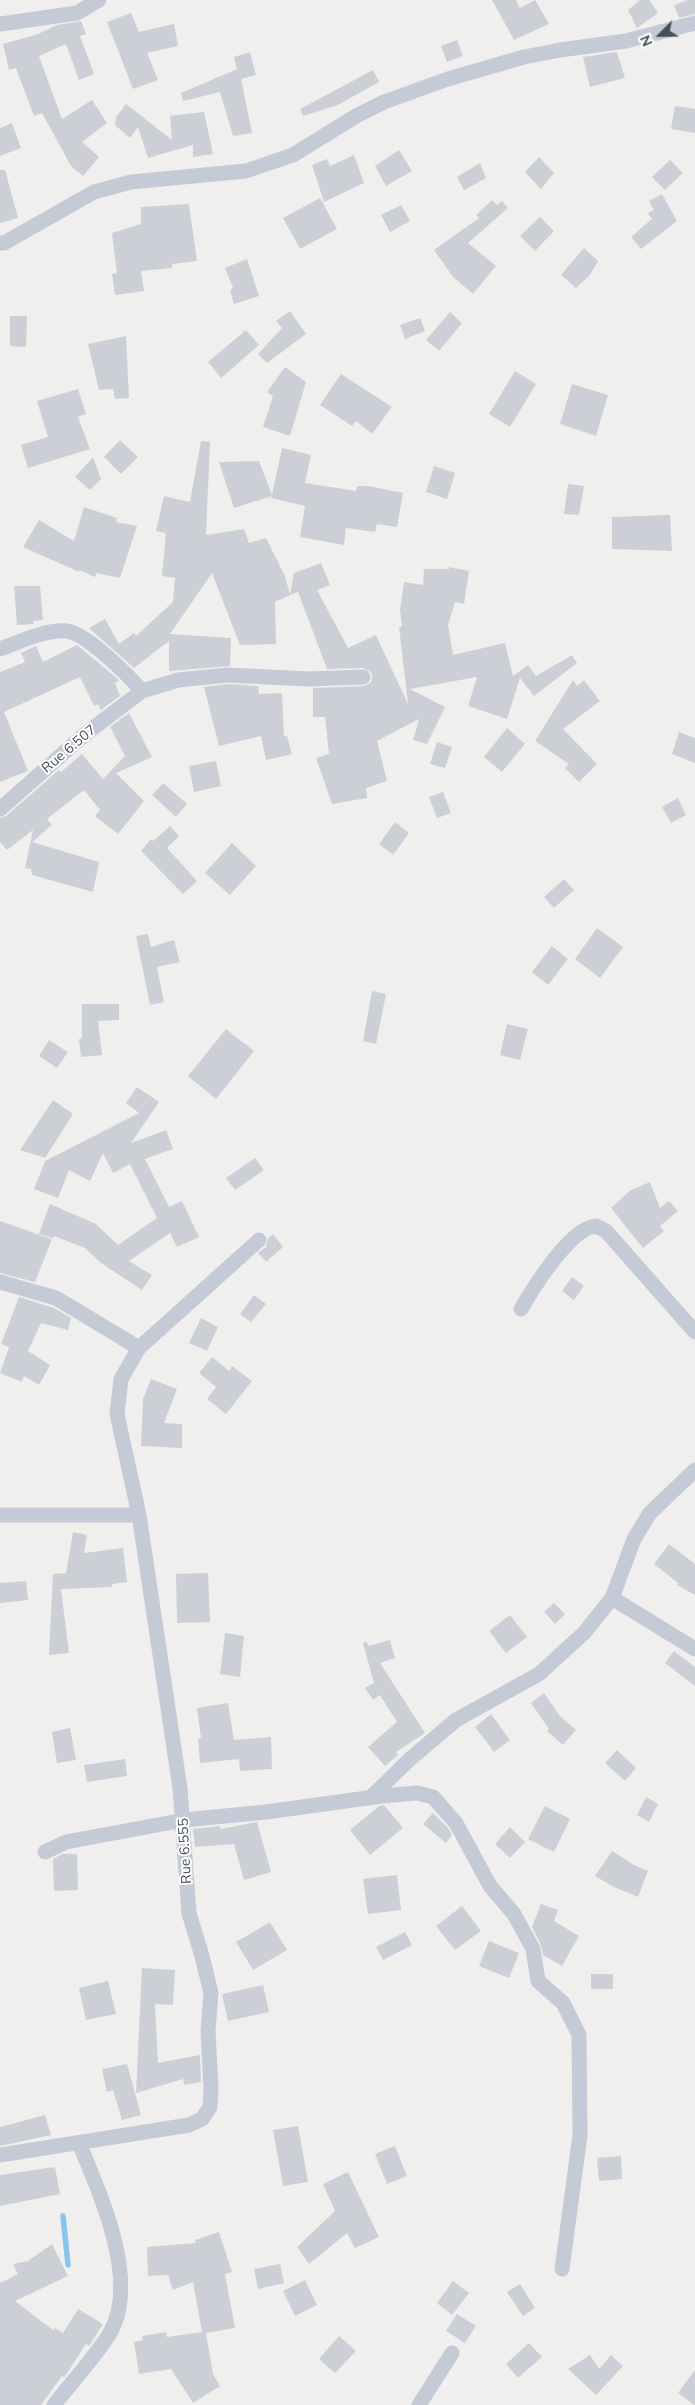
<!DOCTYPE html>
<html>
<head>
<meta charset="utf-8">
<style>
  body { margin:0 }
  #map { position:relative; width:695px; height:2405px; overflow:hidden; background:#f1efee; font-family:Mulish,sans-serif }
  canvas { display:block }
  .north { position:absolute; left:635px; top:10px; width:50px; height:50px; -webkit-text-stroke:4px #fff; paint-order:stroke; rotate:247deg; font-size:14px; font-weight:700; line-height:20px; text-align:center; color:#464e5c }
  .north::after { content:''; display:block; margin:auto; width:18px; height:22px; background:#464e5c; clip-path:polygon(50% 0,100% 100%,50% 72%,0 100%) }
</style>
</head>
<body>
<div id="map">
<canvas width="695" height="2405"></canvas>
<div class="north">N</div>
</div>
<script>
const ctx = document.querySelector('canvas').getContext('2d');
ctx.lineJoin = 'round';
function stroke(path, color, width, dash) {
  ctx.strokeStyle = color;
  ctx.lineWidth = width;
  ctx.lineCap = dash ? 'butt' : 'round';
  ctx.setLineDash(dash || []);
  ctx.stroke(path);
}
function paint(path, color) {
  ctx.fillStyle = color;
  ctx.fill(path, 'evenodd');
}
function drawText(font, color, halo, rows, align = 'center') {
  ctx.font = font + ' Mulish,sans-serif';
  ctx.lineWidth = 4;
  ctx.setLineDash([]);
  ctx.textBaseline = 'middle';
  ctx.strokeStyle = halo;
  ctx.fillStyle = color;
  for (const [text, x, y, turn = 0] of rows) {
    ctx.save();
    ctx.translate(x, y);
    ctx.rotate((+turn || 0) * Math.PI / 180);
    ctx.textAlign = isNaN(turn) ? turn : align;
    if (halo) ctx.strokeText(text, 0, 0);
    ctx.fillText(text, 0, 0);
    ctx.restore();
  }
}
stroke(new Path2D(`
  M63,2216L68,2265`), '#88c5ed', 5.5);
paint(new Path2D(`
  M492,0H516L520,8L535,0L549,24L514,40Z
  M640,0H649L658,13L637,28L628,10Z
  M688,0H695V14L679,18L674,5Z
  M131,13L139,32L174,24L178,46L147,53L158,80L133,89L107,22Z
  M81,21L86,34L80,36L94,74L79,80L66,44L39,56L62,119L92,100L107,123L82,142L99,157L83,176L71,166L42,113L34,116L16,68L9,70L3,44L38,34L57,25Z
  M457,40L463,56L447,62L441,46Z
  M250,52L256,75L241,79L252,133L233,136L220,92L183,101L181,93L237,69L234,57Z
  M617,52L625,78L590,87L583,57Z
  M373,70L379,82L338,105L303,116L300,109Z
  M126,104L172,140L170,116L204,112L213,154L193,157V145L148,158L138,127L130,138L115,125L116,117Z
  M675,106L695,109V133L671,129Z
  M12,123L21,148L0,156V128Z
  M399,150L412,171L386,186L375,166Z
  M354,155L364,183L324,202L312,165L327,159L330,166Z
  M539,157L554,173L541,189L525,172Z
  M670,160L683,173L665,190L652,177Z
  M480,163L486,178L464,190L457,177Z
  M0,170H5L18,218L0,223Z
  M662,194L677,221L641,249L631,237L652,219L648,213L654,210L649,201Z
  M320,198L337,229L300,249L283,218Z
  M492,200L497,205L502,201L508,208L468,243L496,266L473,294L453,277L434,250L479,218L476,215Z
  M189,204L197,261L172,264V268L141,271L144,291L115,295L112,274L117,273L112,233L141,224V207Z
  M401,205L410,221L390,232L381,215Z
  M540,217L554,231L535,251L520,236Z
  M584,248L598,261L590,275L576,288L561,275Z
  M247,259L259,296L234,304L230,290L233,288L225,268Z
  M290,311L306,334L267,363L258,354L282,328L276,321Z
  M450,312L462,323L439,351L426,340Z
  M10,316H27L26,347L10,346Z
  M420,318L425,331L405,339L400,325Z
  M246,330L259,345L221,378L208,362Z
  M126,336L129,398L115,399L113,389L99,390L88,344Z
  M285,367L306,382L290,436L263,427L273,396L267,392Z
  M515,371L536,384L510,427L489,414Z
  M341,374L392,407L372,434L356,421L352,426L320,405Z
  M572,384L608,395L596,436L560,424Z
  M78,389L86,414L78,417L90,449L28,468L21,445L48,437L37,401Z
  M120,440L138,457L121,474L104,457Z
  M201,441L210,442L206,535L244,529L249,543L266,538L285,576L290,595L275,602L276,644L240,645L212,573L170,634L231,638L230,666L169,671V641L134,668L89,628L105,619L119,644L134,633L136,636L173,602L175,578L162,576L166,533L156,531L164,496L190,502Z
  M282,448L311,455L305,483L356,491L357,486H369L403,493L397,527L377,524L375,532L346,528L344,545L300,537L305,506L271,498L272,496L234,508L219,462L259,461L272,495Z
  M93,457L101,479L90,490L75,477Z
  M434,466L455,473L447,499L426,492Z
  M568,484L584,486L579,515L564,514Z
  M84,507L117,518L116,522L137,526L120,578L97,573L95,577L79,570V572L23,547L39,520L74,541Z
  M670,515L672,551L612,549V517Z
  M321,563L330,585L317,590L348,648L376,635L408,704L399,627H402L400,609L404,582L423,585L424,569H449V567L469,571L464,604L455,602L448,625L453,655L505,643L513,676L528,665L536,676L572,655L577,663L534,696L520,678L507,719L468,706L477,677L410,689L445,707L427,744L413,740L419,719L377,741L387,781L366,788L367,798L332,804L316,758L329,754L325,717H313V688L364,686L371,682L372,676L371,672L363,668L327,669L298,592L290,595L294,573Z
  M14,586H40L43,620L33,621L34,624L17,625Z
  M77,645L119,680L115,683L120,696L101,710L98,704L94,706L80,677L4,712L28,771L0,782V672L25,662L21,653L36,646L43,662Z
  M573,680L577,686L584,680L600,701L563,729L597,764L579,782L565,768L569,764L535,741Z
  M228,684L258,686L259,694L282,693L284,736H287L292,754L266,760L261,736L219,746L204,687Z
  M129,713L152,757L116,773L144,801L118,834L95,816L100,810L84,790L47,819L52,825L32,842L99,862L93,892L32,875L31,869L25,868L33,830L7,850L0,842V818L6,816L59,770L61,772L82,754L103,779L125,756L110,727Z
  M507,728L525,744L502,772L484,757Z
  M679,732L695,738V763L672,754Z
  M437,742L452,747L445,768L430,764Z
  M216,761L221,786L194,792L189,766Z
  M163,783L187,804L176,817L152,795Z
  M443,792L451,813L437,818L429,797Z
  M678,798L686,815L671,823L662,807Z
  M395,822L409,833L393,855L379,844Z
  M170,826L179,836L167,848L197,881L183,894L141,851L151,839L153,841Z
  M232,843L256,866L230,895L205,873Z
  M564,879L574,890L554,908L544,897Z
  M597,928L623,947L600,978L575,959Z
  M148,934L151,947L174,940L180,962L157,967L164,1002L150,1005L136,936Z
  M552,946L568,959L548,985L532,972Z
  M372,991L386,994L376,1044L363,1041Z
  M82,1004H119V1020L98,1021L102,1055L81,1057L79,1039L82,1038Z
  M507,1024L528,1029L520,1060L500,1055Z
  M226,1029L254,1051L216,1099L188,1076Z
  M49,1040L68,1052L57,1068L39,1056Z
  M137,1087L159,1102L131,1143L166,1130L173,1149L145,1159L169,1207L182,1201L199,1237L177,1247L170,1233L129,1261L152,1275L142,1290L101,1263L85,1248L54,1236L53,1238L39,1234L50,1204L96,1224L118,1245L157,1218L130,1164L113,1173L103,1153L90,1181L69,1170L58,1198L34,1189L45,1161L139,1113L126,1103Z
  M53,1100L73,1114L45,1158L20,1150Z
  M255,1158L264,1170L235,1190L226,1178Z
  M650,1182L660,1208L669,1201L678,1211L660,1226L664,1231L643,1248L611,1208L631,1190Z
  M0,1221L52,1239L35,1282L0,1273Z
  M273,1234L283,1247L266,1262L258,1253L266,1247L268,1238Z
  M572,1277L584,1286L574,1300L562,1291Z
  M254,1295L266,1304L251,1322L240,1314Z
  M19,1297L54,1308L71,1318L68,1330L41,1323L28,1351L50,1365L39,1385L24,1376L22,1382L0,1373L9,1347L1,1344Z
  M201,1318L218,1327L207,1351L189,1343Z
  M212,1357L229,1371L232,1366L252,1381L226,1414L207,1399L216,1387L199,1373Z
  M151,1379L177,1389L164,1423L182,1424V1448L141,1446L143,1399Z
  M73,1532L87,1535L84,1553L123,1548L127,1582L112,1584V1587L61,1589L69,1653L49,1655L53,1574L66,1573Z
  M669,1544L695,1564V1595L677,1585L678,1583L654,1564Z
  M208,1573L210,1622L177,1623L176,1574Z
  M26,1581L28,1600L0,1603V1583Z
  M554,1603L565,1614L555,1624L544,1612Z
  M510,1615L527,1637L506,1653L489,1631Z
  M225,1633L244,1636L240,1677L220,1674Z
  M390,1640L395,1658L380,1663L425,1733L396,1752L398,1755L385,1766L368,1747L397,1722L380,1695L373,1700L365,1688L374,1683L363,1643L366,1641L369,1646Z
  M674,1651L695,1667V1686L665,1663Z
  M544,1693L560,1716L576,1730L563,1745L547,1731L549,1729L531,1703Z
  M228,1703L234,1740L271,1737L272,1769L240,1771L239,1759L200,1763L198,1739L201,1738L197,1708Z
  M491,1714L510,1740L494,1752L475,1727Z
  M70,1728L76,1760L57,1763L52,1732Z
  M617,1750L636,1768L625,1781L605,1763Z
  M125,1759L127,1776L87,1782L84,1765Z
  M646,1797L658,1804L649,1822L637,1815Z
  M384,1805L403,1828L370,1855L350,1830L379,1806Z
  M545,1806L570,1819L554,1852L528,1839Z
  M433,1813L448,1828L452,1835L446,1843L423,1824Z
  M257,1822L271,1872L244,1880L234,1844L195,1847L193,1829L220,1826L221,1829Z
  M510,1827L525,1842L510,1858L495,1844Z
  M612,1851L634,1865L648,1871L638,1897L614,1887L595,1876Z
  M62,1854H77L78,1890L54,1891L53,1859Z
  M397,1875L401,1910L368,1914L363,1879Z
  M541,1904L558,1910L554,1921L579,1936L562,1966L543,1955L541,1945L532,1927Z
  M462,1906L481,1931L455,1950L436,1926Z
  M270,1922L287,1950L253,1970L236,1942Z
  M405,1932L412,1945L383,1960L376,1947Z
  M489,1941L519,1953L509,1978L479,1966Z
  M142,1968L175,1970L173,2005L155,2004L158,2063L200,2055L201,2082L184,2085L183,2079L136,2093Z
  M591,1974H613V1989H591Z
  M108,1981L116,2014L86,2020L79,1988Z
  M263,1985L269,2012L228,2021L222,1994Z
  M127,2064L141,2115L122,2120L113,2090L107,2092L102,2069Z
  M45,2115L51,2135L0,2146V2127Z
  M298,2126L308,2182L283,2186L273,2130Z
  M395,2146L407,2176L387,2184L375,2154Z
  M621,2156L622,2179L599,2181L597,2158Z
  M55,2167L60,2194L0,2206V2175Z
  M348,2172L379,2237L355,2248L347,2233L309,2264L297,2247L335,2211L323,2184Z
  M219,2232L232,2272L225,2274L235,2328L206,2333L213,2374L220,2386L193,2403L171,2369L139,2374L134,2342L143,2340L142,2336L166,2332L167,2337L202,2332L193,2282L173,2290L168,2275L148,2276L147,2247L196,2243L195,2240Z
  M52,2244L68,2276L15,2301L53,2330L55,2328L63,2333L78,2309L103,2324L89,2346L86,2344L66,2375L64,2378L62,2376L41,2405H0V2283L18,2274L13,2264L28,2261Z
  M280,2264L284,2283L258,2289L254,2269Z
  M305,2280L317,2305L295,2316L283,2291Z
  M453,2281L469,2293L452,2315L437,2303Z
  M520,2284L535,2308L523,2316L507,2292Z
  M457,2314L476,2326L465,2343L446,2331Z
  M339,2336L356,2351L335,2373L319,2359Z
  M529,2343L542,2357L518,2378L506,2364Z
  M590,2355L599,2369L611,2355L623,2366L596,2395L568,2369Z
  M695,2370V2405H694L678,2393Z`), '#cdcfd6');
stroke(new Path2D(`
  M0,24L77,13L99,0
  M0,243H4L94,192L131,182L246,171L293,155L356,116L384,102L448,79L524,57L560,50L626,41L695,23
  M0,649C19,642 46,629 67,631C87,634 128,675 142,691
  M0,809L84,735L142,691L178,680L228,675L308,679L363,677
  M0,1282L56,1298L139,1348
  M521,1309C534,1287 570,1228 596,1226L606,1231L695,1332
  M0,1515H139L180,1788L189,1913L202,1956L211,1993L208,2031L211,2088L210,2107L202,2119L189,2125L0,2155
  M139,1515L117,1414L121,1379L139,1348L259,1240
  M612,1598L695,1649
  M371,1797L410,1759L456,1720L539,1674L584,1633L612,1598L634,1539L650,1513L695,1470
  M45,1852L66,1842L184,1820L266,1812L382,1796L417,1793L433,1797L456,1823L490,1886L514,1914L533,1949L538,1981L563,2003L579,2035L580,2135L562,2269
  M54,2405C71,2383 96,2356 110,2333C140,2280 100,2194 79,2143
  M419,2405L452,2353`), '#c4cad6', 15);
drawText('14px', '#464e5c', '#fff', [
  ["Rue 6.507",69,749,-40],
  ["Rue 6.555",185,1851,-93]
]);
</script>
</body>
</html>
